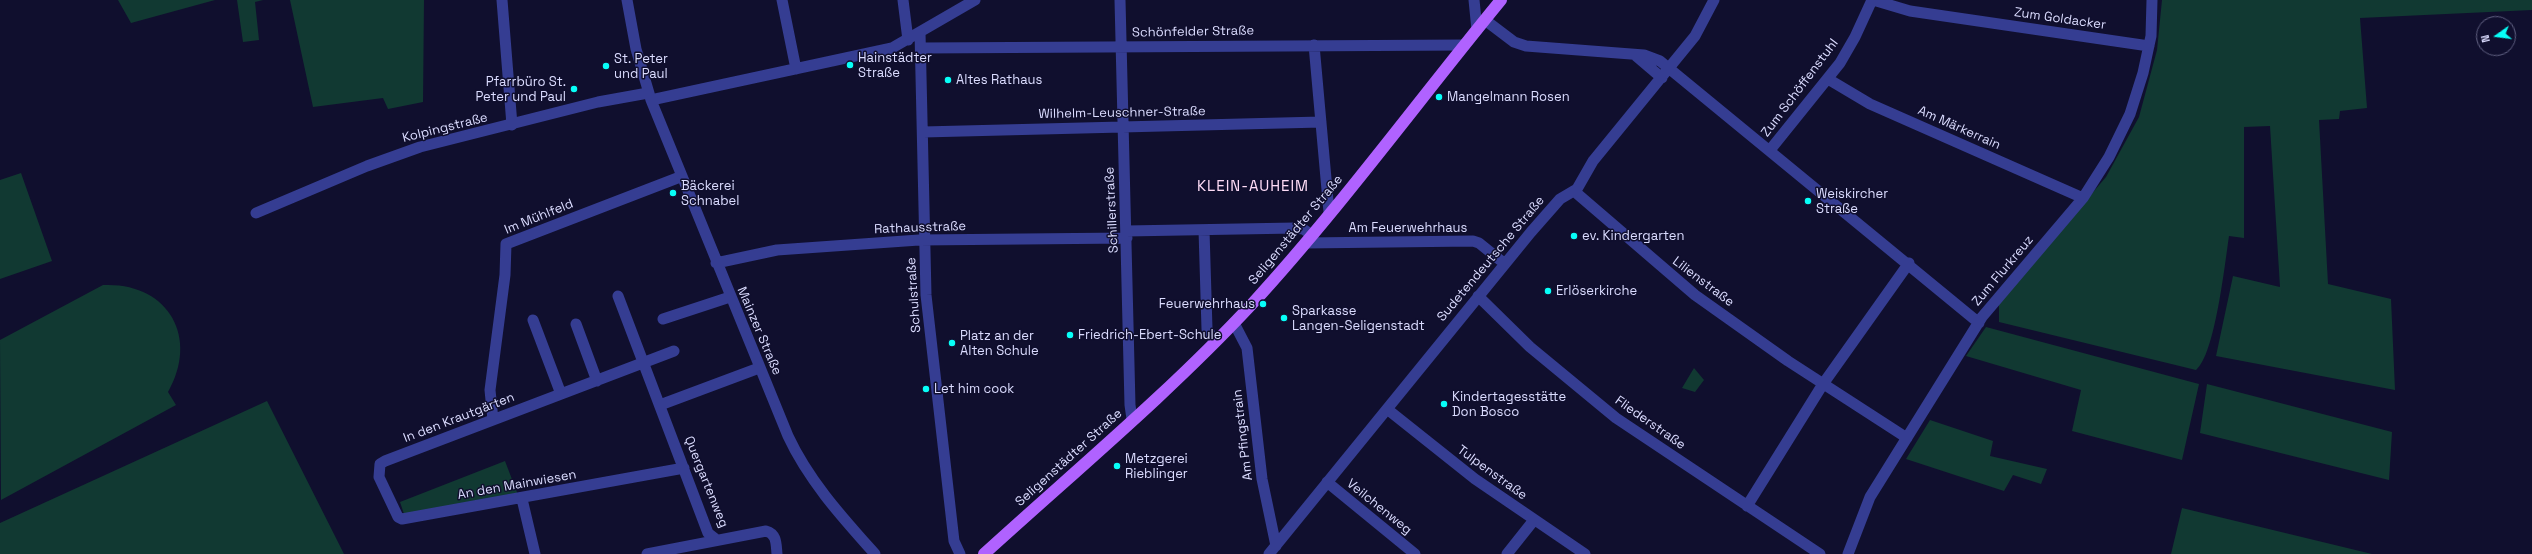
<!DOCTYPE html>
<html>
<head>
<meta charset="utf-8">
<style>
  body { margin:0 }
  #map { position:relative; width:2532px; height:554px; overflow:hidden; background:#100f2e; font-family:"Space Grotesk",sans-serif }
  canvas { display:block }
  .north { position:absolute; left:2476px; top:16px; width:40px; height:40px; box-sizing:border-box; background:#100f2e; border:1px solid #616182; border-radius:50%; rotate:256deg; font-size:11px; font-weight:700; line-height:16px; text-align:center; color:#dbdcff }
  .north::after { content:''; display:block; margin:auto; width:14px; height:18px; background:#07fff8; clip-path:polygon(50% 0,100% 100%,50% 72%,0 100%) }
</style>
</head>
<body>
<div id="map">
<canvas width="2532" height="554"></canvas>
<div class="north">N</div>
</div>
<script>
const ctx = document.querySelector('canvas').getContext('2d');
ctx.lineJoin = 'round';
function paint(path, color) {
  ctx.fillStyle = color;
  ctx.fill(path, 'evenodd');
}
function stroke(path, color, width, dash) {
  ctx.strokeStyle = color;
  ctx.lineWidth = width;
  ctx.lineCap = dash ? 'butt' : 'round';
  ctx.setLineDash(dash || []);
  ctx.stroke(path);
}
function drawText(font, color, halo, rows, align = 'center') {
  ctx.font = font + ' "Space Grotesk",sans-serif';
  ctx.lineWidth = 3;
  ctx.setLineDash([]);
  ctx.textBaseline = 'middle';
  ctx.strokeStyle = halo;
  ctx.fillStyle = color;
  for (const [text, x, y, turn = 0] of rows) {
    ctx.save();
    ctx.translate(x, y);
    ctx.rotate((+turn || 0) * Math.PI / 180);
    ctx.textAlign = isNaN(turn) ? turn : align;
    if (halo) ctx.strokeText(text, 0, 0);
    ctx.fillText(text, 0, 0);
    ctx.restore();
  }
}
paint(new Path2D(`
  M118,0H215L131,23Z
  M237,0H263L255,2L259,40L243,42Z
  M290,0H424L423,102L388,109L383,98L313,107Z
  M2162,0H2532V10L2360,18L2367,108L2340,111L2339,119L2319,120L2328,284L2391,299L2395,390L2216,356L2233,276L2280,287L2270,126L2244,127V238L2229,236C2225,263 2215,355 2196,370L1999,322V302L2106,177L2139,117L2157,50Z
  M21,173L52,261L0,279V180Z
  M103,285C167,282 200,336 168,392L176,405L1,500L0,340Z
  M1986,327L2199,384L2182,460L2072,431L2081,390L1966,356Z
  M1694,368L1704,380L1695,392L1682,388Z
  M2207,384L2392,432L2389,480L2200,433Z
  M267,401L344,554H0V523Z
  M1930,420L1993,441L1990,456L2047,469L2041,484L2013,475L2004,491L1906,459Z
  M505,461L518,495L405,517L400,502Z
  M2182,508L2372,554H2171Z`), '#113932');
stroke(new Path2D(`
  M502,0L512,125
  M627,0L636,49L651,100L788,436C809,481 842,517 875,554
  M782,0L796,69
  M903,0L908,40
  M1120,0L1130,405L1132,419
  M1474,0L1477,30
  M1873,0L1910,11L2149,46
  M1485,20L1514,42L1526,46L1644,55L1660,61L1979,323
  M920,32L926,295L954,541L960,554
  M1314,45L1329,212
  M921,48L1465,45
  M1635,55L1662,78
  M1828,79L1870,104L2083,198
  M651,100L892,48L975,0
  M923,132L1321,122
  M1770,150L1840,63L1855,37L1872,0
  M1574,191L1695,295L1788,361L1907,438
  M256,213L367,166L420,147L598,102L648,93
  M1204,230L1207,329L1215,342
  M1126,231L1295,228L1303,229L1312,235
  M1305,243L1473,241L1479,243L1505,264
  M716,263L777,250L919,240L1127,238
  M618,296L708,533L717,540
  M1478,296L1530,347L1616,418L1820,554
  M663,319L730,297
  M533,320L561,394
  M1234,323L1247,348L1262,479L1276,546
  M576,324L597,381
  M674,351L385,461L380,464L379,477L398,517L402,519L684,468
  M660,405L759,368
  M1387,409L1475,479L1585,554
  M493,420L490,390L505,275L506,244L680,177
  M1327,482L1415,554
  M522,499L535,554
  M1747,506L1823,384L1909,263
  M647,554L766,531C777,534 776,544 777,554
  M1269,554L1531,232L1560,199L1577,189L1593,161L1695,36L1714,0
  M1507,554L1534,520
  M1848,554L1870,497L1982,317L2083,198L2109,157L2130,114L2143,73L2151,36L2152,0`), '#353d92', 11);
stroke(new Path2D(`
  M984,554C1074,472 1169,393 1252,304C1340,208 1418,101 1501,0`), '#b062ff', 12);
for (const [x, y, r, color] of [
  [850,65,4,"#07fff8"],
  [606,66,4,"#07fff8"],
  [948,80,4,"#07fff8"],
  [574,89,4,"#07fff8"],
  [1439,97,4,"#07fff8"],
  [673,193,4,"#07fff8"],
  [1808,201,4,"#07fff8"],
  [1574,236,4,"#07fff8"],
  [1548,291,4,"#07fff8"],
  [1263,304,4,"#07fff8"],
  [1284,318,4,"#07fff8"],
  [1070,335,4,"#07fff8"],
  [952,343,4,"#07fff8"],
  [926,389,4,"#07fff8"],
  [1444,404,4,"#07fff8"],
  [1117,466,4,"#07fff8"]
]) {
  const dot = new Path2D();
  dot.arc(x, y, r, 0, 2 * Math.PI);
  ctx.fillStyle = color;
  ctx.fill(dot);
  stroke(dot, '#100f2e', 1.5);
}
drawText('13px', '#dbdcff', '#100f2e', [
  ["Zum Goldacker",2060,19,8],
  ["Schönfelder Straße",1193,32,-1],
  ["Zum Schöffenstuhl",1800,88,-53],
  ["Wilhelm-Leuschner-Straße",1122,113,-1],
  ["Kolpingstraße",445,128,-14],
  ["Am Märkerrain",1959,128,24],
  ["Schillerstraße",1112,210,-93],
  ["Im Mühlfeld",539,217,-22],
  ["Rathausstraße",920,228,-2],
  ["Am Feuerwehrhaus",1408,228],
  ["Seligenstädter Straße",1296,230,-50],
  ["Sudetendeutsche Straße",1491,259,-50],
  ["Zum Flurkreuz",2003,271,-50],
  ["Lilienstraße",1703,282,37],
  ["Schulstraße",914,295,-94],
  ["Mainzer Straße",759,331,67],
  ["In den Krautgärten",459,418,-21],
  ["Fliederstraße",1650,423,35],
  ["Am Pfingstrain",1243,435,-97],
  ["Seligenstädter Straße",1069,458,-42],
  ["Tulpenstraße",1492,473,36],
  ["Quergartenweg",706,482,68],
  ["An den Mainwiesen",517,485,-10],
  ["Veilchenweg",1379,507,39]
]);
drawText('13px', '#dbdcff', '#100f2e', [
  ["Hainstädter",858,58],
  ["Straße",858,73],
  ["St. Peter",614,59],
  ["und Paul",614,74],
  ["Altes Rathaus",956,80],
  ["Pfarrbüro St.",566,82,"right"],
  ["Peter und Paul",566,97,"right"],
  ["Mangelmann Rosen",1447,97],
  ["Bäckerei",681,186],
  ["Schnabel",681,201],
  ["Weiskircher",1816,194],
  ["Straße",1816,209],
  ["ev. Kindergarten",1582,236],
  ["Erlöserkirche",1556,291],
  ["Feuerwehrhaus",1255,304,"right"],
  ["Sparkasse",1292,311],
  ["Langen-Seligenstadt",1292,326],
  ["Friedrich-Ebert-Schule",1078,335],
  ["Platz an der",960,336],
  ["Alten Schule",960,351],
  ["Let him cook",934,389],
  ["Kindertagesstätte",1452,397],
  ["Don Bosco",1452,412],
  ["Metzgerei",1125,459],
  ["Rieblinger",1125,474]
], 'left');
ctx.letterSpacing = '1px';
drawText('15px', '#ffddf7', '#100f2e', [
  ["KLEIN-AUHEIM",1253,187]
]);
ctx.letterSpacing = '0px';
</script>
</body>
</html>
